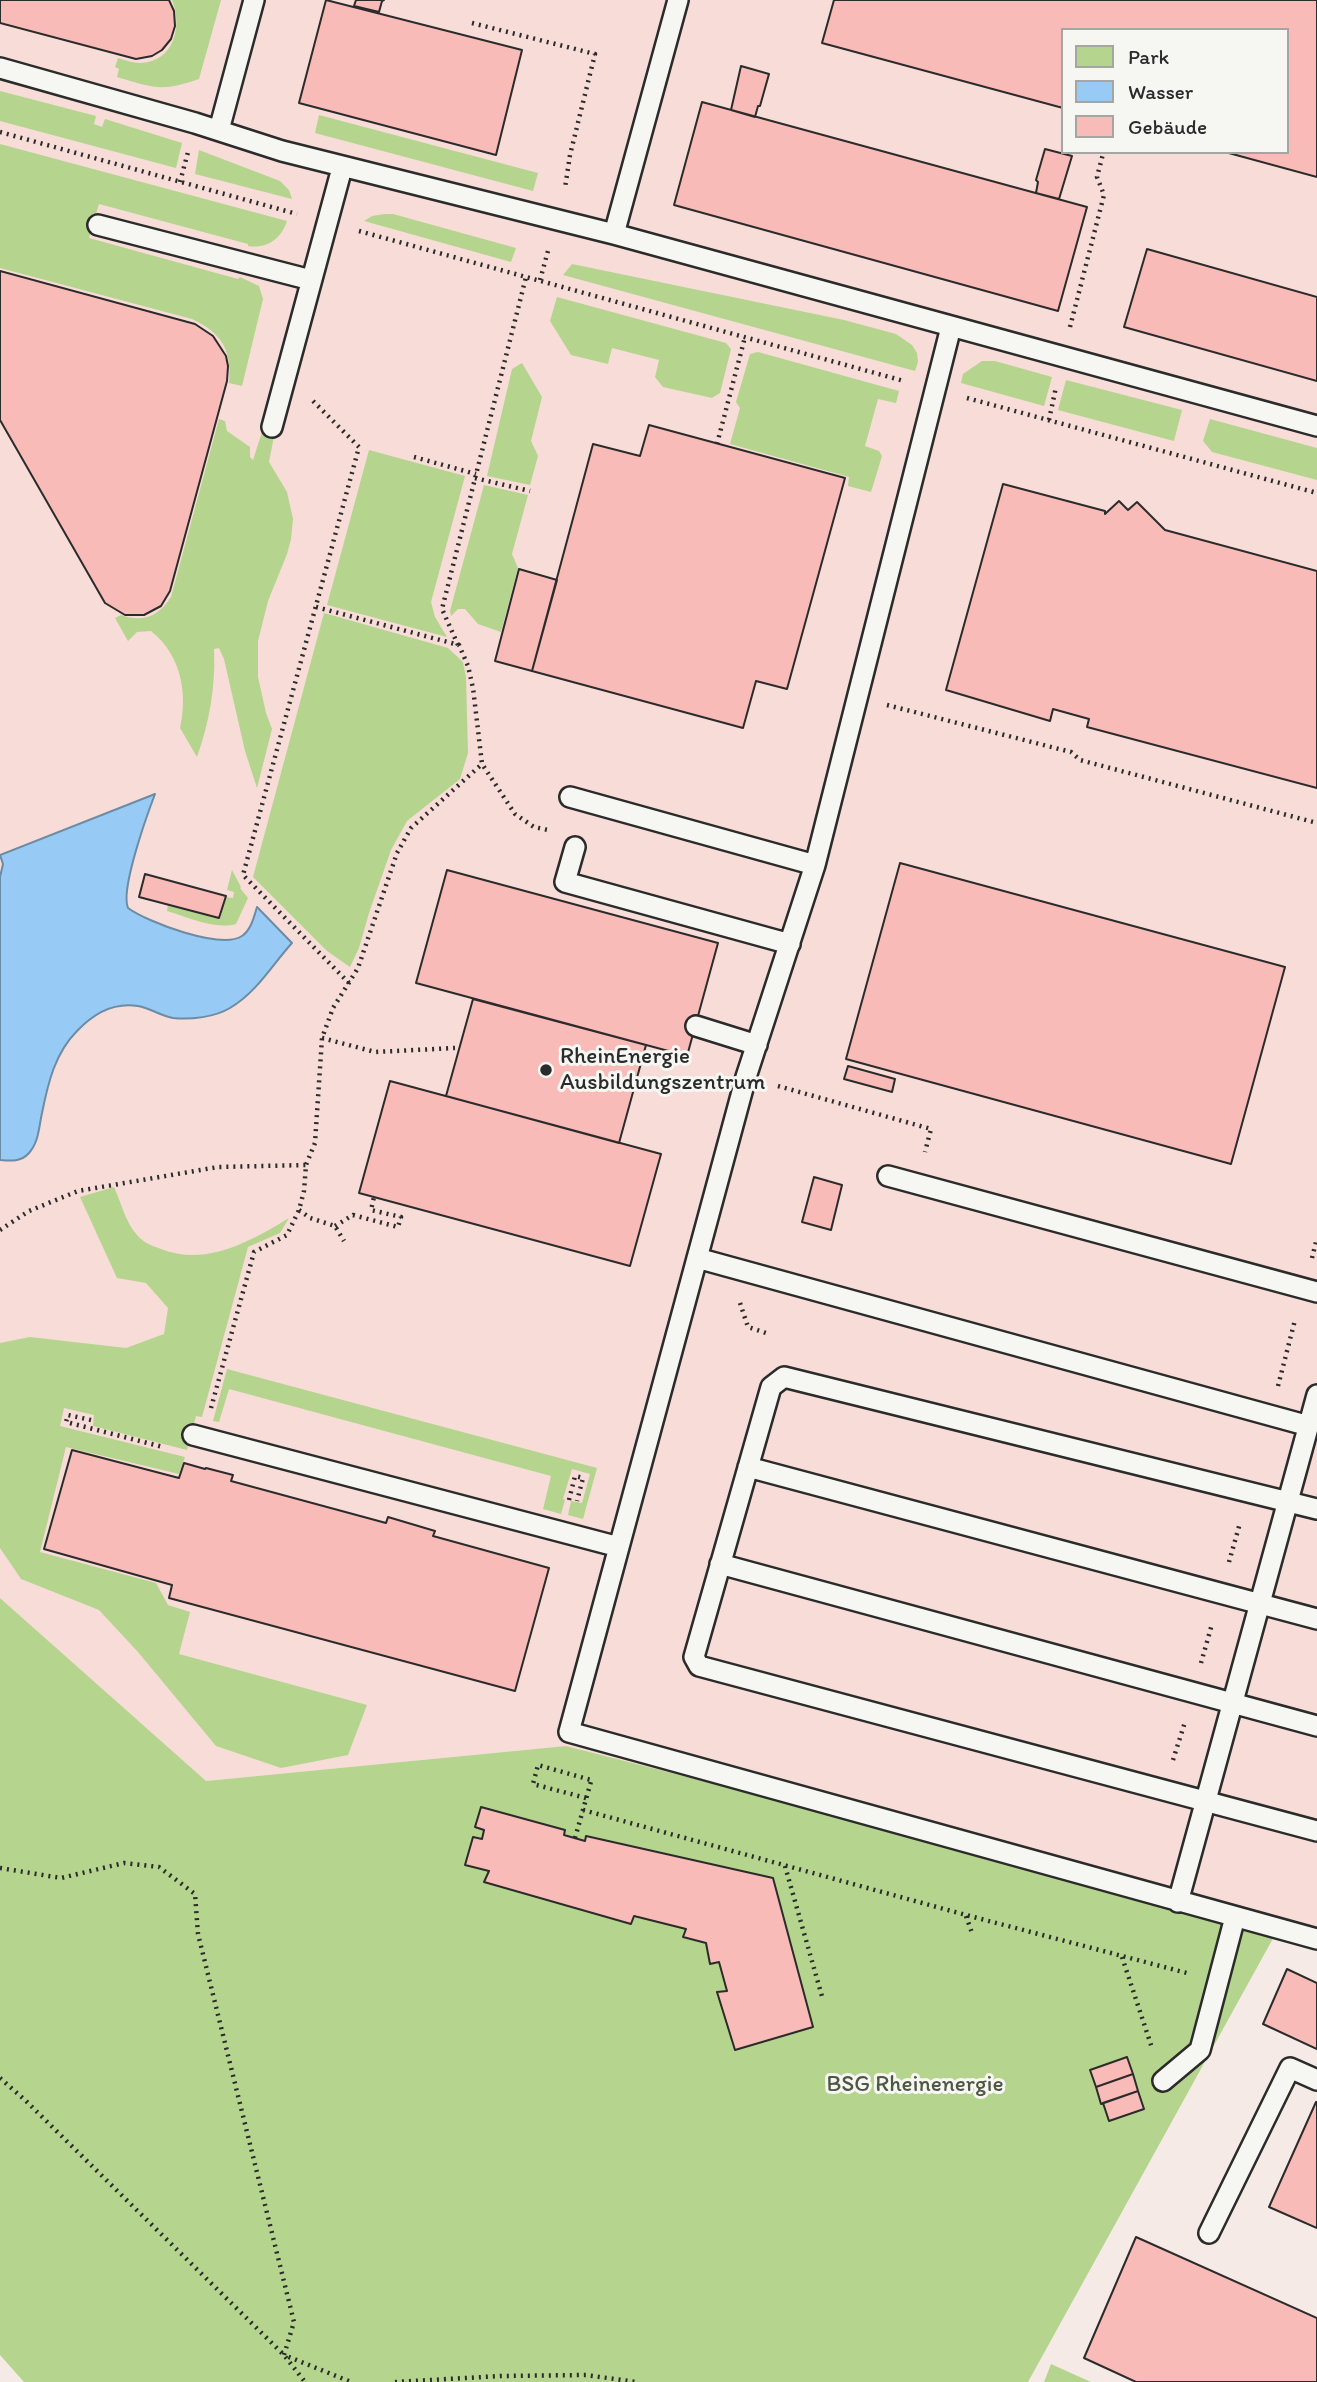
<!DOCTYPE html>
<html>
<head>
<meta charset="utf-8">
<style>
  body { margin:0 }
  #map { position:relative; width:1317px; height:2382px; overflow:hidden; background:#f6eae6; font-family:Itim,sans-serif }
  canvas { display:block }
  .legend { position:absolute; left:1061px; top:28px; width:228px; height:126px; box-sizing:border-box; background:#f6f6f2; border:2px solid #a5a5a2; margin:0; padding:9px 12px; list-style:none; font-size:21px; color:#2b2b2b }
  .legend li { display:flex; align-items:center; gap:14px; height:35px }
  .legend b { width:35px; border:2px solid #a5a5a2 }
</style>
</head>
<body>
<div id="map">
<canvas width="1317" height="2382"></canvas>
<ul class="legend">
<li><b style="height:19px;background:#b5d58e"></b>Park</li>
<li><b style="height:19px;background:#97cbf5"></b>Wasser</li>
<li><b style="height:19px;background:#f8bbb7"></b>Gebäude</li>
</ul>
</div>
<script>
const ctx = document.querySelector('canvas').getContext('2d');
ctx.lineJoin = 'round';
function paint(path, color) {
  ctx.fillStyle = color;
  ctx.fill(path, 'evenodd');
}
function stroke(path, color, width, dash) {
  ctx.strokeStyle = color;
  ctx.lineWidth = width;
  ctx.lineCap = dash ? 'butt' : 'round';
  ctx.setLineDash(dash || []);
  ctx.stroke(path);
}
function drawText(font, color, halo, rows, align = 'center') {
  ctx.font = font + ' Itim,sans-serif';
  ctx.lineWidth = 6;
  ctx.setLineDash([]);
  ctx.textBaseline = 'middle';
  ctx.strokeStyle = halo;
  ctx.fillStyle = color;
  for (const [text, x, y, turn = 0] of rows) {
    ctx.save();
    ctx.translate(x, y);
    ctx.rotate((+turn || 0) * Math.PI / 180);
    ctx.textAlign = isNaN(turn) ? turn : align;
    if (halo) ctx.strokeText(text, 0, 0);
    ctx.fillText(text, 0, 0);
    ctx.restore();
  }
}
paint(new Path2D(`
  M0,0H1317V1936L566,1746L205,1781L0,1598ZM1063,30H1287V152H1063Z`), '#f7dcd8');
paint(new Path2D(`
  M172,0H221L199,79C161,92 155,88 117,77L119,69L115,67L118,58C125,60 133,63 140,63C174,62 183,26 172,0Z
  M0,91L96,116L94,124L102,127L105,119L182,143L176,168L0,121Z
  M319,115L538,173L533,191L315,133Z
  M0,144L287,221C281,239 267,249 248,246V244L99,204L89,238L238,279L240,277L259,286L263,299L242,386L229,383C232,350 222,333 192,319L0,268Z
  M199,150L280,181L289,190L292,199L195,174Z
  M385,214H393L516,248L511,262L364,221L372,216Z
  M572,264L844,320L896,334L912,345L917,353L918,362L915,371L563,275Z
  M557,297L726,343L731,349L720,393L712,398L663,387L655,377L659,360L612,348L608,364L571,355L550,321Z
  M758,352L899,391L896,403L878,399L865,446L879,451L882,456L871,492L848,486L849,477L730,444L740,408L736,402L750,354Z
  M982,361H995L1052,377L1044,406L961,383L963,374Z
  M522,363L542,397L531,441L538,456L530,485L487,476L512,369Z
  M1066,380L1182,410L1174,441L1058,410Z
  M219,419L225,421L227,431L250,447V457L253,460L262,432L274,436L269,462L287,492L293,519L291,539L287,554L268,601L258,641V677L266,713L272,729L257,788L245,751L224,659L219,648L214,649C216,685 209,724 197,757L180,728C188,693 181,655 151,631L137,632L128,641L115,618L121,615C143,623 159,616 171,597Z
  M1210,419L1317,448V480L1212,452L1203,441Z
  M369,450L465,476L431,602L435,617L447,637L327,605Z
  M484,485L528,495L512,554L518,568L501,632L478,624L465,609H458L451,616L450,611Z
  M324,613L448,648L463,662L466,677L468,753L460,779L407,821L391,850L369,913L359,948L350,967L327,951L253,877Z
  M232,870L241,887L240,888L248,898L236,924C215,930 187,917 167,911L168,905L220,919L226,897L233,898L234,892L227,890Z
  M114,1187C121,1202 126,1224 138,1236C144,1243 153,1246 161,1249C206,1267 251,1241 289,1218L280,1233L248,1247L202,1417L196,1416L187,1450L93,1426L94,1415L64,1408L60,1426L185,1457L179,1474L66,1447L40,1552L156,1583L168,1605L190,1612L179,1654L367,1705L348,1755L281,1768L216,1746L138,1652L99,1610L21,1579L0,1548V1343L30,1337L126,1348L164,1334L168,1308L146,1283L117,1278L80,1197Z
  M227,1369L597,1468L583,1519L568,1515L571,1501L582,1503L590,1474L572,1469L563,1499L565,1500L561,1514L543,1509L551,1476L229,1389L219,1422L213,1421Z
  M0,1598L206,1781L566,1746L1205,1909L1281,1924L1028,2382H24L0,2355Z
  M1051,2364L1091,2382H1044Z`), '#b5d58e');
const water = new Path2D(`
  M155,794C147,815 120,890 128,908C147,922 221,950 242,936C251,930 254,917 257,907L292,943C272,965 257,992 230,1008C215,1017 191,1020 173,1018C161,1016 150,1008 138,1006C114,1002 93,1014 77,1031C55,1053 48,1083 42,1113C39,1126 39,1142 29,1153C21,1162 11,1161 0,1160V877L3,864L0,855Z`);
paint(water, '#97cbf5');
stroke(water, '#6c8ba4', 2);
const building = new Path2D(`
  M0,0H169L174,11L175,26L171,39L162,50L152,56L136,59L0,23Z
  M326,0L522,50L496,155L299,103Z
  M356,0H384L382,1L379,12L354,6Z
  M834,0H1317V177L1225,152H1287V30H1063V108L822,43Z
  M741,66L769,74L760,106H758L755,117L731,110Z
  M702,102L1087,207L1058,311L674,205Z
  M1045,149L1072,156L1059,199L1036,193L1038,182L1036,180Z
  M1147,249L1317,297V381L1124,327Z
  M0,271L195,324L213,336L226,356L228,366L227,381L170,591L161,606L144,615H125L105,603L0,420Z
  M649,425L845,478L787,689L756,681L743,728L532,671L593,444L640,456Z
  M1003,484L1105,511V514L1119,501L1128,510L1137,502L1165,530L1317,571V788L1087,727L1089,719L1053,709L1050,721L946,690Z
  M519,569L557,580L532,671L495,661Z
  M900,863L1285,967L1231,1164L846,1059Z
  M447,870L718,943L687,1056L416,983Z
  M145,874L226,896L219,918L139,897Z
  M473,999L646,1045L619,1143L446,1096Z
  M848,1066L895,1079L892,1092L844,1079Z
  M390,1081L661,1154L630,1266L359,1193Z
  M814,1177L842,1185L831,1230L802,1222Z
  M72,1450L179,1478L184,1463L205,1469L206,1468L233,1475L231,1481L386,1523L388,1517L435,1531L433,1536L549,1568L515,1691L169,1598L172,1585L44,1549Z
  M481,1807L565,1830L564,1835L585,1841L586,1836L773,1878L813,2027L735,2050L717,1992L727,1991L719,1962L710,1964L706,1943L683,1937L686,1929L634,1916L631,1924L484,1882L489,1871L465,1865L473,1837L482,1839L484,1830L475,1827Z
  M1287,1969L1317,1983V2049L1263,2024Z
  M1127,2057L1133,2074L1096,2087L1090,2070Z
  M1133,2074L1138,2091L1101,2104L1096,2087Z
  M1138,2091L1144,2109L1109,2121L1103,2103Z
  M1316,2102H1317V2228L1269,2207Z
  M1136,2237L1317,2318V2382H1136L1084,2358Z`);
paint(building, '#f8bbb7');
stroke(building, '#2b2b2b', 2);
const service = new Path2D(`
  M0,68L195,123L282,151L614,234L1317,426
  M219,130L254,0
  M98,225L311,280
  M614,234L678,0
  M951,327L815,865L746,1077L569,1732L1317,1939
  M272,427L342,168
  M570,797L815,865
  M575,847L565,882L790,944
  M696,1026L757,1045
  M888,1176L1317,1292
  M697,1258L1309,1426
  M193,1435L619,1547
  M748,1467L1317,1619
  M1317,1509L784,1377L771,1387L694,1657L699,1666L1317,1831
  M720,1564L1317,1726
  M1178,1902L1317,1395
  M1163,2081L1200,2050L1235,1917
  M1209,2233L1290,2068L1317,2080`);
stroke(service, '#2b2b2b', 24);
stroke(new Path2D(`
  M472,23L595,54L570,155L565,188
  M0,132L297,214
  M180,182L188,152
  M359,231L904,381
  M540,280L548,251
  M1070,327L1104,195L1097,177L1103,154
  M967,398L1317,493
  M313,401L359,447L243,875L349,983
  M1049,420L1056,387
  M717,444L745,337
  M414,457L476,474
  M475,478L530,491
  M316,607L459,645L468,666L473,688L482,764L515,814L534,827L548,830
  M458,645L442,609L526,277
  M887,705L1071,752L1080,760L1317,823
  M322,1038L375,1052L455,1048
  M778,1086L931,1129L925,1152
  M299,1210L310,1218L335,1226L344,1241
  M335,1226L353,1215L398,1227L401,1217L371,1210L374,1197
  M0,1230L29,1211L78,1191L218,1167L306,1165
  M1312,1258L1317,1238
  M740,1303L748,1327L766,1333
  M1278,1386L1295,1320
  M211,1408L254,1252L287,1235L299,1210L304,1191L306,1165L315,1143L322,1038L333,1008L358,968L397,853L411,828L482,764
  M91,1420L68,1415L66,1422L163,1447
  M569,1500L575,1476L583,1478L577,1501
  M1229,1562L1240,1523
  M1201,1663L1212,1624
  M1173,1760L1185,1722
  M586,1798L533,1784L538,1765L591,1780
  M583,1810L966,1915L1187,1973
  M575,1838L592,1778
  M785,1866L823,2000
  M0,1868L61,1878L124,1863L159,1867L195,1894L198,1934L294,2322L284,2355L351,2382
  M966,1916L972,1933
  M1122,1957L1152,2048
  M0,2078L26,2101L284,2355L305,2382
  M395,2382L501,2376L586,2375L636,2382`), '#2b2b2b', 4.5, [2, 5]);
stroke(service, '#f6f6f2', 19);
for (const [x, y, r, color] of [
  [546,1070,7,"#2b2b2b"]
]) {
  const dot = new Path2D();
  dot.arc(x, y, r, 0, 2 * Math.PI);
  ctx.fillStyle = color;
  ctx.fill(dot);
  stroke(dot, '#f6f6f2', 2.5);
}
drawText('23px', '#2b2b2b', '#f6f6f2', [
  ["RheinEnergie",560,1057],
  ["Ausbildungszentrum",560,1083]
], 'left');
drawText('23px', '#4e5644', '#f6f6f2', [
  ["BSG Rheinenergie",915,2085]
]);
</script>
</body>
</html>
